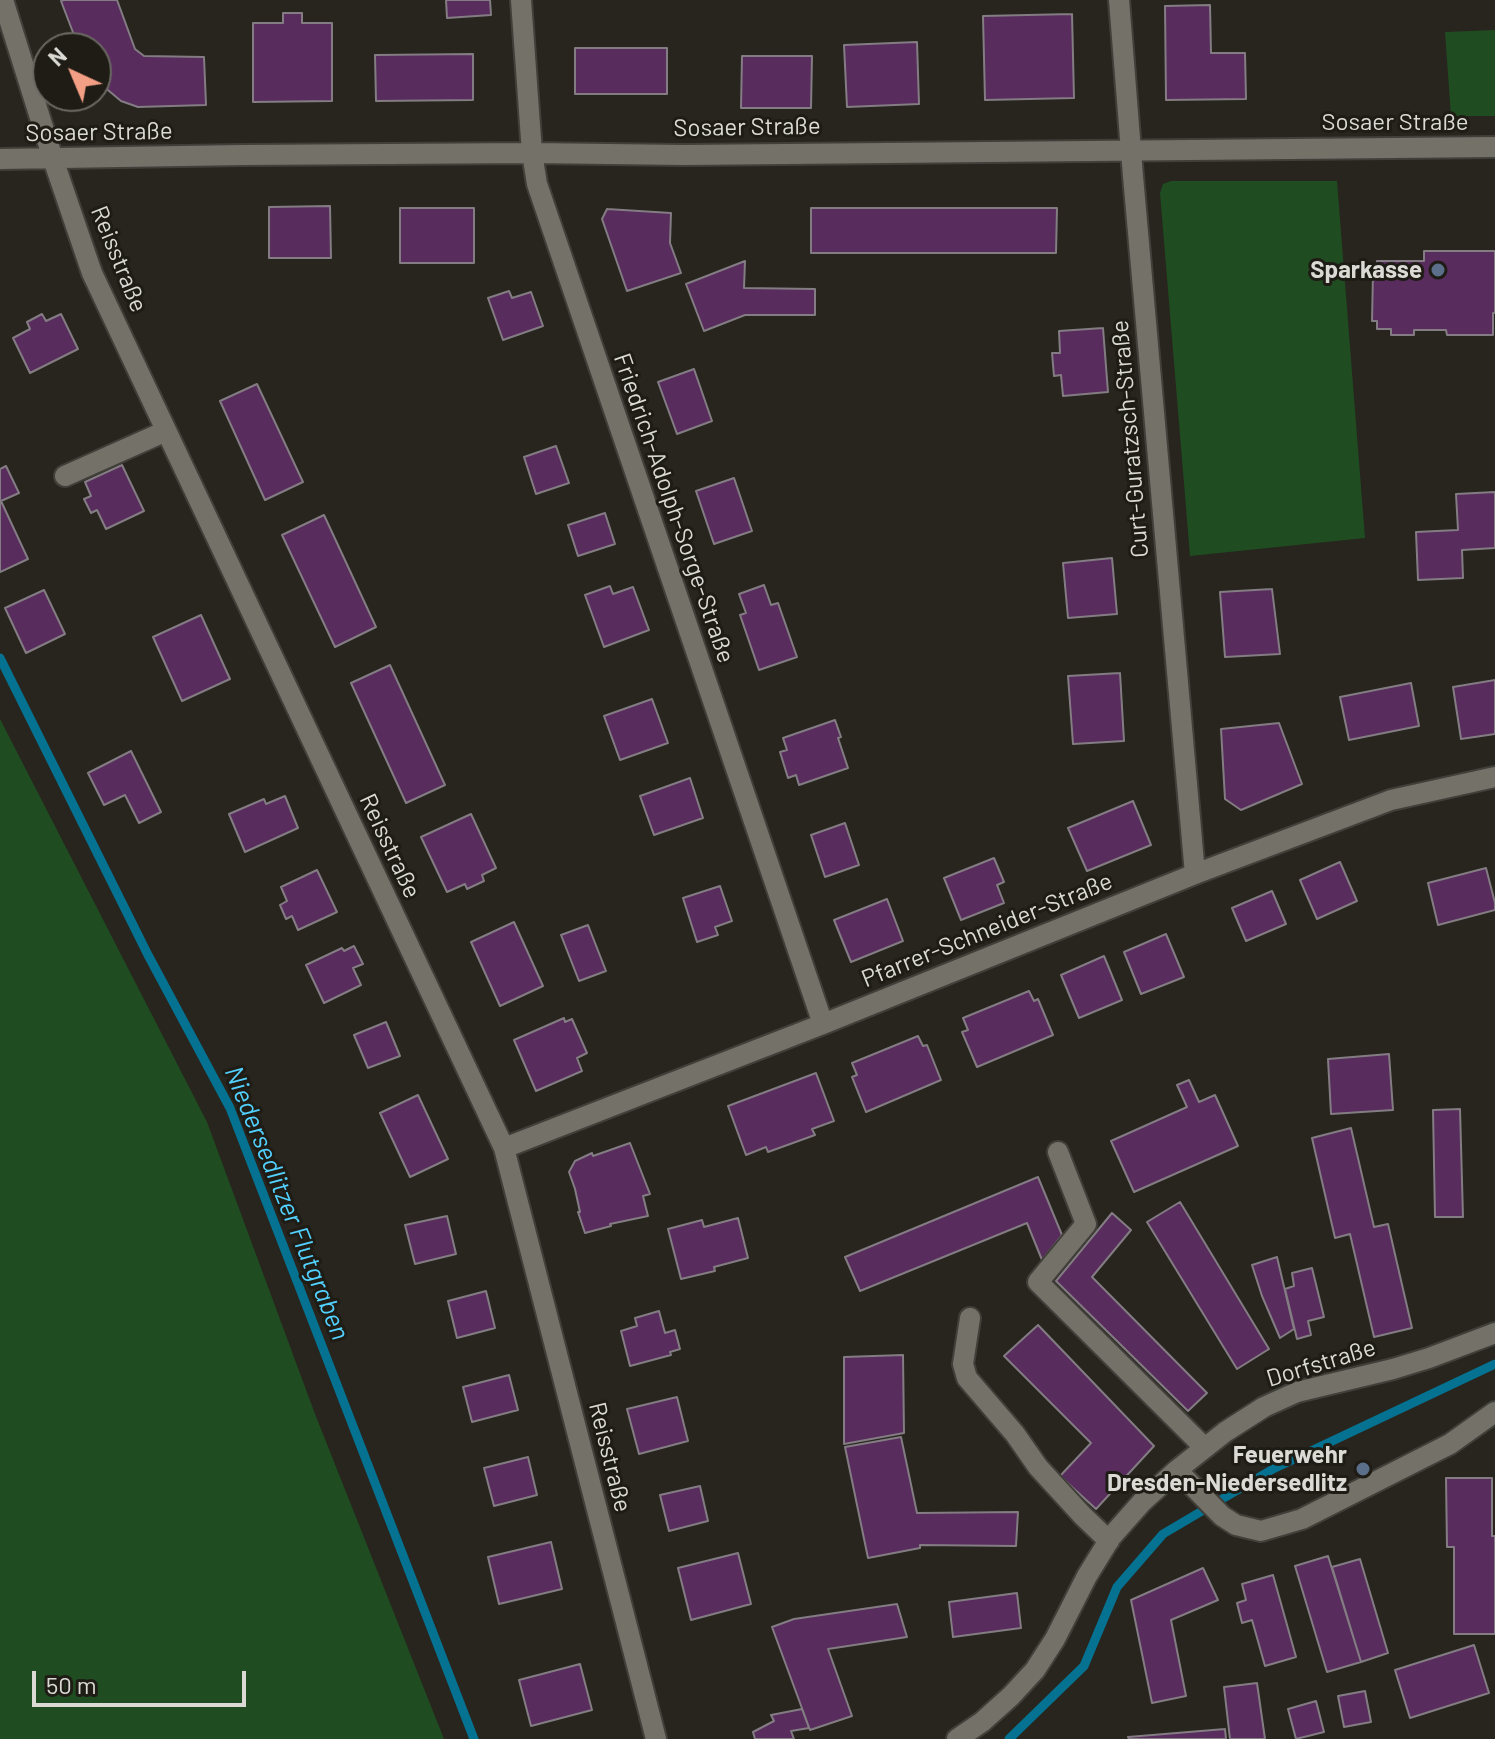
<!DOCTYPE html>
<html>
<head>
<meta charset="utf-8">
<style>
	body { margin:0 }
	#map { position:relative; width:1495px; height:1739px; overflow:hidden; background:#27251e; font-family:Barlow,sans-serif }
	canvas { display:block }
	.north { position:absolute; left:32px; top:32px; width:80px; height:80px; box-sizing:border-box; background:#1e1c15; border:2px solid #6a6862; border-radius:50%; rotate:316deg; font-size:22px; font-weight:700; line-height:32px; text-align:center; color:#dbdad5 }
	.north::after { content:''; display:block; margin:auto; width:28px; height:36px; background:#f39f85; clip-path:polygon(50% 0,100% 100%,50% 72%,0 100%) }
	.scale { position:absolute; left:32px; top:1671px; width:214px; height:36px; box-sizing:border-box; border:4px solid #dbdad5; border-top:0; padding-left:10px; font-size:24px; line-height:28px; white-space:nowrap; color:#dbdad5; -webkit-text-stroke:6px #1e1c15; paint-order:stroke }
</style>
</head>
<body>
<div id="map">
<canvas width="1495" height="1739"></canvas>
<div class="north">N</div>
<div class="scale">50 m</div>
</div>
<script>
const context = document.querySelector('canvas').getContext('2d');
context.lineJoin = 'round';
function paint(path, color) {
  context.fillStyle = color;
  context.fill(path, 'evenodd');
}
function toPath(rows) {
  const path = new Path2D();
  for (const r of rows) {
    path.moveTo(r[0], r[1]);
    for (let i = 2; i < r.length; i += 2) path.lineTo(r[i], r[i + 1]);
  }
  return path;
}
function strokePath(path, color, width, dash) {
  context.strokeStyle = color;
  context.lineWidth = width;
  context.lineCap = dash ? 'butt' : 'round';
  context.setLineDash(dash || []);
  context.stroke(path);
}
function label(font, color, halo, rows, align = 'center') {
  context.font = font + ' Barlow,sans-serif';
  context.lineWidth = 6;
  context.setLineDash([]);
  context.textBaseline = 'middle';
  context.strokeStyle = halo;
  context.fillStyle = color;
  for (const [text, x, y, turn = 0] of rows) {
    context.save();
    context.translate(x, y);
    context.rotate((+turn || 0) * Math.PI / 180);
    context.textAlign = isNaN(turn) ? turn : align;
    if (halo) context.strokeText(text, 0, 0);
    context.fillText(text, 0, 0);
    context.restore();
  }
}
paint(toPath([
	[1495,30,1495,116,1451,116,1445,32],
	[1171,181,1337,181,1365,538,1190,556,1160,193,1163,184],
	[0,719,207,1122,315,1414,444,1739,0,1739]
]), '#204c21');
strokePath(toPath([
	[0,658,148,955,230,1108,474,1739],
	[1009,1739,1084,1666,1117,1587,1163,1534,1273,1469,1495,1364]
]), '#057291', 9);
const building = toPath([
	[64,0,117,0,135,49,144,56,204,57,206,105,138,107,121,101,96,80,96,48,79,48,61,1,64,0],
	[446,0,490,0,491,15,447,18,446,0],
	[1210,5,1211,53,1245,53,1246,99,1166,100,1165,6,1210,5],
	[283,13,302,13,302,23,332,23,332,101,253,102,253,23,283,23,283,13],
	[1072,14,1074,98,985,100,983,16,1072,14],
	[917,42,919,104,847,107,844,45,917,42],
	[575,48,667,48,667,94,575,94,575,48],
	[473,54,473,100,376,101,375,55,473,54],
	[742,56,812,56,811,108,741,108,742,56],
	[330,206,331,258,269,258,269,207,330,206],
	[400,208,474,208,474,263,400,263,400,208],
	[811,208,1057,208,1056,253,811,253,811,208],
	[607,209,671,213,670,243,681,273,627,291,602,219,607,209],
	[1424,251,1495,251,1495,313,1493,313,1493,335,1447,335,1446,330,1414,330,1414,335,1391,335,1391,329,1377,329,1377,321,1372,321,1373,273,1377,273,1377,261,1424,261,1424,251],
	[745,261,744,288,815,289,815,315,745,315,704,331,686,284,745,261],
	[509,291,512,298,531,292,543,326,503,340,488,298,509,291],
	[42,314,46,321,61,314,78,349,30,373,13,338,30,329,27,322,42,314],
	[1103,328,1108,392,1063,396,1061,375,1054,376,1052,353,1060,353,1059,331,1103,328],
	[694,369,712,421,677,434,658,382,694,369],
	[257,384,303,482,265,500,220,401,257,384],
	[556,446,569,483,536,494,524,457,556,446],
	[122,465,144,511,106,529,97,510,91,513,84,499,91,496,85,482,122,465],
	[6,466,19,493,1,501,28,559,0,572,0,469,6,466],
	[734,478,752,531,714,544,696,491,734,478],
	[1495,492,1495,548,1462,550,1463,578,1418,580,1416,532,1458,530,1456,494,1495,492],
	[605,513,615,544,578,556,568,525,605,513],
	[324,515,376,627,335,647,282,535,324,515],
	[1112,558,1117,614,1068,618,1063,563,1112,558],
	[764,585,771,605,778,603,797,657,759,670,740,615,746,613,739,594,764,585],
	[610,586,613,594,633,587,649,630,604,647,585,595,610,586],
	[1272,589,1280,654,1225,657,1220,592,1272,589],
	[44,590,65,634,26,653,5,608,44,590],
	[201,615,230,679,182,701,153,637,201,615],
	[390,665,445,785,406,803,351,683,390,665],
	[1120,673,1124,741,1073,744,1068,676,1120,673],
	[1495,680,1495,734,1461,739,1453,687,1495,680],
	[1411,683,1419,726,1349,740,1340,697,1411,683],
	[652,699,668,743,620,760,604,716,652,699],
	[835,720,841,737,838,738,848,768,799,785,796,775,788,778,780,752,787,750,783,738,835,720],
	[1279,723,1302,784,1241,810,1225,799,1221,729,1279,723],
	[131,751,161,812,139,823,125,795,104,805,88,773,131,751],
	[690,778,703,818,654,835,640,796,690,778],
	[285,796,298,828,245,852,229,814,264,799,266,804,285,796],
	[1133,801,1151,845,1087,871,1068,828,1133,801],
	[471,814,496,868,482,875,484,881,467,889,465,884,447,892,421,837,471,814],
	[845,823,859,865,825,877,811,835,845,823],
	[994,858,1004,882,997,885,1004,903,961,920,944,878,994,858],
	[1340,862,1357,901,1317,919,1300,880,1340,862],
	[1486,868,1495,903,1495,910,1438,925,1428,883,1486,868],
	[317,870,337,912,298,930,292,916,286,919,280,905,287,901,281,887,317,870],
	[720,886,732,921,715,927,718,935,697,942,683,898,720,886],
	[1272,891,1286,924,1246,941,1232,908,1272,891],
	[887,899,903,941,851,962,834,920,887,899],
	[514,922,543,986,500,1006,471,942,514,922],
	[588,925,606,971,579,981,561,935,588,925],
	[1166,934,1184,977,1141,994,1124,952,1166,934],
	[354,946,363,964,353,968,361,985,324,1003,306,965,342,948,344,951,354,946],
	[1104,956,1122,1000,1079,1018,1061,975,1104,956],
	[1029,991,1034,1001,1038,999,1053,1035,977,1067,962,1032,968,1030,963,1018,1029,991],
	[564,1018,565,1022,572,1019,587,1053,577,1058,582,1071,536,1091,514,1040,564,1018],
	[386,1022,400,1056,368,1068,354,1035,386,1022],
	[918,1036,923,1046,927,1045,941,1080,866,1112,852,1077,857,1075,852,1063,918,1036],
	[1389,1054,1393,1110,1331,1114,1328,1059,1389,1054],
	[816,1073,834,1121,812,1129,815,1135,768,1152,766,1147,746,1155,728,1106,816,1073],
	[1189,1080,1199,1102,1215,1095,1238,1146,1134,1192,1111,1141,1187,1107,1177,1085,1189,1080],
	[418,1095,448,1159,410,1177,380,1113,418,1095],
	[1460,1109,1463,1217,1435,1217,1433,1110,1460,1109],
	[1351,1128,1374,1227,1388,1224,1412,1328,1374,1337,1350,1234,1335,1238,1312,1138,1351,1128],
	[630,1143,650,1194,643,1196,648,1216,610,1224,611,1226,585,1233,578,1212,580,1212,575,1189,569,1172,575,1161,592,1153,593,1156,630,1143],
	[1038,1177,1062,1235,1042,1260,1027,1223,860,1291,845,1257,1038,1177],
	[1180,1202,1269,1349,1237,1369,1147,1222,1180,1202],
	[1112,1213,1131,1230,1092,1277,1207,1393,1188,1411,1056,1281,1112,1213],
	[447,1216,456,1254,415,1264,405,1225,447,1216],
	[738,1218,748,1258,714,1267,715,1271,681,1279,668,1229,702,1220,704,1227,738,1218],
	[1277,1257,1294,1329,1280,1338,1262,1296,1252,1265,1277,1257],
	[1312,1268,1324,1317,1308,1321,1311,1335,1297,1339,1285,1289,1294,1286,1292,1273,1312,1268],
	[486,1291,495,1328,457,1338,448,1301,486,1291],
	[659,1311,665,1333,675,1330,680,1349,670,1352,671,1355,630,1366,621,1331,637,1326,635,1318,659,1311],
	[1038,1325,1154,1446,1096,1509,1060,1476,1091,1443,1004,1356,1038,1325],
	[903,1355,904,1433,844,1444,844,1357,903,1355],
	[509,1375,518,1410,472,1422,463,1387,509,1375],
	[677,1397,688,1441,639,1454,627,1409,677,1397],
	[901,1437,917,1513,1018,1512,1016,1546,920,1545,920,1548,868,1558,845,1447,901,1437],
	[528,1457,537,1495,494,1506,484,1468,528,1457],
	[1446,1478,1492,1478,1492,1536,1495,1536,1495,1634,1454,1634,1454,1547,1447,1547,1446,1478],
	[700,1486,708,1521,669,1531,660,1495,700,1486],
	[551,1542,562,1589,499,1604,488,1557,551,1542],
	[738,1553,751,1604,691,1620,678,1568,738,1553],
	[1328,1556,1361,1662,1327,1672,1295,1566,1328,1556],
	[1360,1559,1388,1653,1361,1662,1332,1567,1360,1559],
	[1203,1568,1218,1600,1171,1620,1186,1696,1152,1703,1131,1600,1203,1568],
	[1273,1575,1296,1657,1265,1666,1252,1620,1242,1623,1237,1603,1246,1600,1242,1584,1273,1575],
	[1017,1593,1021,1628,953,1637,949,1602,1017,1593],
	[897,1604,907,1637,828,1649,852,1716,810,1730,772,1627,794,1619,897,1604],
	[1474,1645,1489,1693,1410,1718,1395,1670,1474,1645],
	[580,1664,592,1710,531,1726,519,1680,580,1664],
	[1257,1683,1265,1739,1230,1739,1224,1687,1257,1683],
	[1365,1691,1371,1722,1344,1727,1338,1696,1365,1691],
	[1316,1701,1324,1732,1296,1739,1288,1709,1316,1701],
	[802,1709,809,1728,791,1731,794,1739,755,1739,753,1732,774,1721,771,1715,802,1709],
	[1225,1729,1226,1739,1129,1739,1128,1737,1225,1729]
]);
paint(building, '#582c5c');
strokePath(building, '#837c83', 2);
const minor = toPath([
	[3,0,53,159,92,273,504,1148,656,1739],
	[521,0,532,153,537,184,823,1024],
	[1119,0,1133,176,1195,874],
	[0,159,243,155,532,153,684,155,1495,147],
	[65,476,166,431],
	[504,1148,823,1024,1195,874,1391,800,1495,777],
	[1058,1152,1086,1224,1038,1282,1205,1448],
	[970,1318,963,1364,967,1378,1015,1434,1038,1467,1082,1515,1109,1541],
	[1177,1470,1222,1516,1236,1525,1261,1531,1302,1519,1450,1444,1495,1412],
	[957,1739,982,1722,1011,1696,1035,1670,1055,1639,1087,1576,1111,1537,1142,1502,1177,1470,1225,1432,1264,1407,1297,1392,1393,1369,1429,1358,1495,1333]
]);
strokePath(minor, '#413f39', 24);
strokePath(minor, '#737168', 20);
for (const [x, y, r, color] of [
	[1438,270,8,"#5c6f8a"],
	[1363,1469,8,"#5c6f8a"]
]) {
  const dot = new Path2D();
  dot.arc(x, y, r, 0, 2 * Math.PI);
  context.fillStyle = color;
  context.fill(dot);
  strokePath(dot, '#1e1c15', 3);
}
label('24px', '#dbdad5', '#1e1c15', [
	["Sosaer Straße",1395,122],
	["Sosaer Straße",747,127,-1],
	["Sosaer Straße",99,132,-1],
	["Reisstraße",119,259,68],
	["Curt-Guratzsch-Straße",1130,439,-95],
	["Friedrich-Adolph-Sorge-Straße",674,508,71],
	["Reisstraße",390,846,65],
	["Pfarrer-Schneider-Straße",987,930,-22],
	["Dorfstraße",1321,1363,-17],
	["Reisstraße",610,1457,76]
]);
label('bold 24px', '#dbdad5', '#1e1c15', [
	["Sparkasse",1422,270],
	["Feuerwehr",1347,1455],
	["Dresden-Niedersedlitz",1347,1483]
], 'right');
label('italic 26px', '#53d1fe', '#1e1c15', [
	["Niedersedlitzer Flutgraben",287,1203,68]
]);
</script>
</body>
</html>
